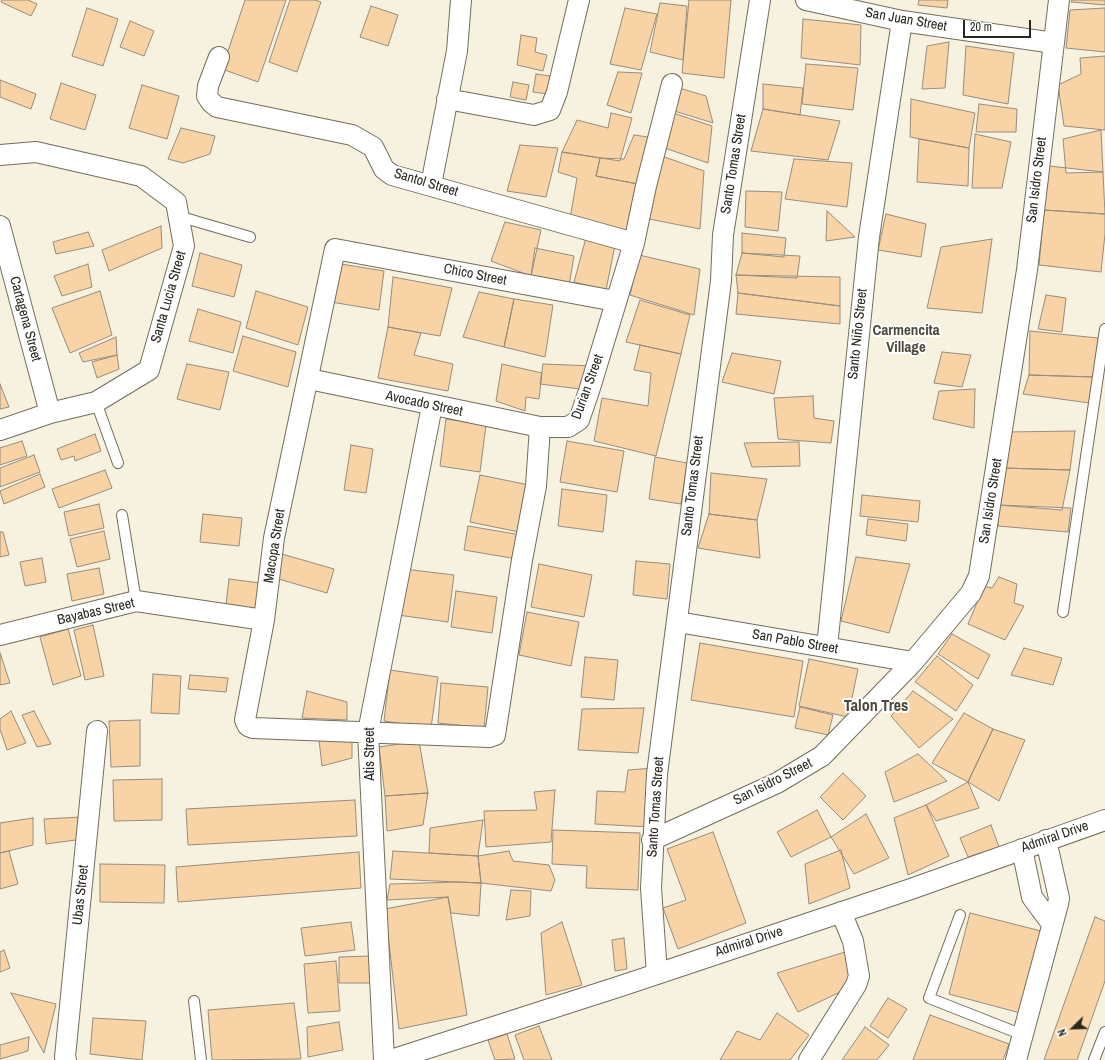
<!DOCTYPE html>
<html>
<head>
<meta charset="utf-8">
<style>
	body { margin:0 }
	#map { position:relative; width:1105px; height:1060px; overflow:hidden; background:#f6f2df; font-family:"Archivo Narrow",sans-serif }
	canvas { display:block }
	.north { position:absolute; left:1053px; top:1008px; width:40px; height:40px; -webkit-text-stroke:3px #fff; paint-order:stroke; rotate:247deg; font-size:11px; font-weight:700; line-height:16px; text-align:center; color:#292821 }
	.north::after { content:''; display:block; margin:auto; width:14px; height:18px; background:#292821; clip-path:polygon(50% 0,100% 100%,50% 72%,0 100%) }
	.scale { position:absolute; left:963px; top:20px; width:68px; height:18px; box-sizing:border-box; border:2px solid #292821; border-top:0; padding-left:5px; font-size:12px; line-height:14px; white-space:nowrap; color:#292821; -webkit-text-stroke:3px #fff; paint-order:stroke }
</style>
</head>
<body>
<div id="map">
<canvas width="1105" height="1060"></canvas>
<div class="north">N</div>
<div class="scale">20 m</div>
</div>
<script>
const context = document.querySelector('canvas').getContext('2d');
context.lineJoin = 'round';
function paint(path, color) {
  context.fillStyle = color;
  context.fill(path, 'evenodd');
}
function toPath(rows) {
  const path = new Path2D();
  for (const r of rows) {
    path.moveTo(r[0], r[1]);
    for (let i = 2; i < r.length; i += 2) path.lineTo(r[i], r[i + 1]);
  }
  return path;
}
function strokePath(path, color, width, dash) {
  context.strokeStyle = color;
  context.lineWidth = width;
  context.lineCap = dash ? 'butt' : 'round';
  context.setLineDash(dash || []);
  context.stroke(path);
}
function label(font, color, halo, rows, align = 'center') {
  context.font = font + ' "Archivo Narrow",sans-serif';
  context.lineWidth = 4;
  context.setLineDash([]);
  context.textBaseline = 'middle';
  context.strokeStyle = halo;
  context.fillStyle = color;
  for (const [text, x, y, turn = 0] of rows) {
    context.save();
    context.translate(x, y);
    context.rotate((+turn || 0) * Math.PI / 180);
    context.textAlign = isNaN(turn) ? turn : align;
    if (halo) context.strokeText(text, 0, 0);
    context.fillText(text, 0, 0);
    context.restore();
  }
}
const building = toPath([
	[2,0,28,0,37,4,31,16,1,2,2,0],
	[245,0,286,0,258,82,222,69,245,0],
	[290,0,315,0,321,2,297,72,269,62,290,0],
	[689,0,731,0,724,78,682,73,689,0],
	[919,0,948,0,947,8,918,5,919,0],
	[1072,0,1105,0,1105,5,1071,2,1072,0],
	[660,3,687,6,683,60,650,52,660,3],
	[371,6,398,15,388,46,360,37,371,6],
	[87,8,118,19,103,66,72,56,87,8],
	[625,8,657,14,641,70,610,64,625,8],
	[1105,8,1105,52,1066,48,1070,10,1105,8],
	[803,19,861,25,860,65,801,58,803,19],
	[130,21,154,31,144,56,120,47,130,21],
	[521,35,537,38,535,52,547,55,543,71,517,65,521,35],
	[949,42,945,88,922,89,927,46,949,42],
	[966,46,1014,53,1008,104,963,95,966,46],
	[1105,56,1105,130,1064,126,1058,85,1081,74,1080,58,1105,56],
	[806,64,858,68,853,110,802,104,806,64],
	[618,72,642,73,631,113,607,105,618,72],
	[536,74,550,76,548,94,533,92,536,74],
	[0,80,36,94,31,109,0,97,0,80],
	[513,82,529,85,526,100,510,97,513,82],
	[61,83,96,95,85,130,50,119,61,83],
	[763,84,803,88,800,115,763,109,763,84],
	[142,85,179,96,167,139,129,128,142,85],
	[676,87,706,96,713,123,668,109,676,87],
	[911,99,975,113,969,148,910,137,911,99],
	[979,104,1017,109,1016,132,976,132,979,104],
	[763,109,840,121,828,160,751,151,763,109],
	[667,111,712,126,708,163,662,147,667,111],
	[611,113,632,118,620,161,562,152,577,120,608,128,611,113],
	[181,128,215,136,210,154,183,163,168,159,181,128],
	[1101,130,1103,172,1066,173,1063,139,1101,130],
	[975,134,1011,142,1002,188,972,188,975,134],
	[634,135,655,138,643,185,596,176,600,158,624,159,634,135],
	[919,139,969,148,968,186,917,182,919,139],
	[520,145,558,148,546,197,507,191,520,145],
	[562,152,600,158,596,176,643,185,627,232,569,224,577,178,558,172,562,152],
	[659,155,704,171,700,229,649,219,659,155],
	[794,159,852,163,847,207,785,199,794,159],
	[1049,166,1103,172,1105,214,1044,210,1049,166],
	[746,191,782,192,778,231,745,227,746,191],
	[1044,210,1105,214,1105,234,1101,272,1039,265,1044,210],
	[827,211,855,237,826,241,827,211],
	[886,214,926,224,921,257,878,250,886,214],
	[505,222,541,230,531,276,491,261,505,222],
	[161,226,162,248,109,271,102,250,161,226],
	[88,232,94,246,56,254,53,242,88,232],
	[742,233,786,238,784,257,742,253,742,233],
	[587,234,615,245,606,290,574,282,587,234],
	[992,239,982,313,927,308,941,247,992,239],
	[535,248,574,256,569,286,531,276,535,248],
	[200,253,242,265,234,297,192,286,200,253],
	[742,253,800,256,797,278,736,275,742,253],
	[639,255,700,269,694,315,630,295,639,255],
	[88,264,92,287,62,296,54,276,88,264],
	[341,264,384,271,379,310,331,302,341,264],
	[736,275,840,277,840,306,738,293,736,275],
	[393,277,452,288,440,336,388,327,393,277],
	[100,291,112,335,70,353,52,308,100,291],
	[256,291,308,307,298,345,246,328,256,291],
	[479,292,514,299,504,347,463,337,479,292],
	[738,293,840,306,840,324,736,314,738,293],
	[1046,295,1066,298,1062,332,1038,329,1046,295],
	[514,299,553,305,545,357,504,347,514,299],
	[640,300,690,315,681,354,626,342,640,300],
	[198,309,241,322,233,353,189,341,198,309],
	[388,327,421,333,414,355,453,364,448,391,378,378,388,327],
	[1030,331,1098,338,1094,377,1029,375,1030,331],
	[243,336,296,352,288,387,233,371,243,336],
	[116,337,117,355,83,362,79,353,116,337],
	[640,345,681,354,656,456,594,441,602,398,648,406,651,373,634,370,640,345],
	[942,352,971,355,962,387,934,383,942,352],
	[732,353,781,361,774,394,722,382,732,353],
	[117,355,119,369,97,378,92,362,117,355],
	[187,364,229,372,220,410,177,399,187,364],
	[502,364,542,373,539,399,526,397,525,411,496,401,502,364],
	[543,364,595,366,588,390,540,384,543,364],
	[1029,375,1094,377,1090,403,1023,394,1029,375],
	[0,384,9,407,0,409,0,384],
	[975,389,974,428,933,419,939,391,975,389],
	[813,396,814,418,834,421,831,443,778,439,774,398,813,396],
	[446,419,486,425,480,472,440,466,446,419],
	[1075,431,1070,470,1003,468,1006,432,1075,431],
	[95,434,101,451,75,461,74,456,61,460,57,449,95,434],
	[22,441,27,456,0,465,0,448,22,441],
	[567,441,624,451,617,492,560,482,567,441],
	[799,442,800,466,752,467,744,443,799,442],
	[351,445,373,449,366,493,344,490,351,445],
	[34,455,40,472,0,487,0,468,34,455],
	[655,457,687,463,681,504,649,499,655,457],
	[1003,468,1070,470,1062,510,998,505,1003,468],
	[105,470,112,488,59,508,52,489,105,470],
	[711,473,767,479,757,520,709,514,711,473],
	[40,474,45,487,4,504,0,491,40,474],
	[480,475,529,485,519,532,470,522,480,475],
	[562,489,607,495,603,532,558,526,562,489],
	[862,495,920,501,918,522,860,516,862,495],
	[99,504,104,528,69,536,64,512,99,504],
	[998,505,1071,508,1068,532,998,526,998,505],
	[203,514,242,518,239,546,200,542,203,514],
	[709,514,757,520,760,558,698,548,709,514],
	[868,519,908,524,906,541,866,535,868,519],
	[468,526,521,535,517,559,464,550,468,526],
	[104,531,110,559,77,567,70,539,104,531],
	[0,532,3,532,9,555,0,557,0,532],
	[282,554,334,569,327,593,275,578,282,554],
	[856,557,910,564,889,633,841,621,856,557],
	[42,558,46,582,25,586,20,562,42,558],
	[636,561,670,564,667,599,633,595,636,561],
	[539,564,592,575,584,617,531,607,539,564],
	[99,568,104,594,72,601,67,574,99,568],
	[404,569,454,575,448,622,398,615,404,569],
	[999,577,1017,584,1014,603,1024,606,1005,640,968,624,984,586,992,588,999,577],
	[229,579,260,583,256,609,226,605,229,579],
	[456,591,497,597,492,633,451,627,456,591],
	[527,612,579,622,571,666,519,655,527,612],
	[93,625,104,676,85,680,74,630,93,625],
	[68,629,81,676,53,685,40,637,68,629],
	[952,634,990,655,978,679,938,654,952,634],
	[700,643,803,661,794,717,691,700,700,643],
	[1024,648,1062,658,1053,685,1011,675,1024,648],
	[0,653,10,683,0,685,0,653],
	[937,656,973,685,956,711,915,682,937,656],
	[585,657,618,660,614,700,581,697,585,657],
	[809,659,858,669,848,717,799,706,809,659],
	[390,670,438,677,431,728,384,721,390,670],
	[153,674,181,676,179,714,151,713,153,674],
	[190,675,228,678,226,692,188,689,190,675],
	[441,683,488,687,484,728,438,723,441,683],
	[307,691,347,702,347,720,302,718,307,691],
	[913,691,953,719,919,748,891,716,913,691],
	[800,707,833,715,828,735,795,728,800,707],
	[644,708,638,753,578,750,582,709,644,708],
	[11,711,26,743,7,750,0,729,0,719,11,711],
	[34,711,51,744,37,747,22,715,34,711],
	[964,713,993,729,968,782,932,763,964,713],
	[140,720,140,766,111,767,109,721,140,720],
	[993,729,1025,740,999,801,968,782,993,729],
	[319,740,352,741,352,758,322,766,319,740],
	[419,741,428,793,385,796,379,747,419,741],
	[918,754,947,781,894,802,885,772,918,754],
	[654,768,650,827,595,824,597,791,625,792,628,770,654,768],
	[843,773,866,796,843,820,820,797,843,773],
	[162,779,162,820,114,821,113,780,162,779],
	[968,782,979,808,936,821,926,805,968,782],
	[555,790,551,842,486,847,484,811,537,810,534,792,555,790],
	[428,793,423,825,387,831,385,796,428,793],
	[355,800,357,836,188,845,186,809,355,800],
	[926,805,949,856,908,875,894,818,926,805],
	[817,810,831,837,791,857,777,832,817,810],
	[866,814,889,858,854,874,831,837,866,814],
	[81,817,83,839,46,844,44,819,81,817],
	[33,818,33,845,0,853,0,823,33,818],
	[483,820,478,856,429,853,430,828,483,820],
	[991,825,999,847,968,857,960,838,991,825],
	[553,830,640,833,638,890,586,888,587,866,552,864,553,830],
	[713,832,746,923,678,949,663,908,686,900,667,849,713,832],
	[841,850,850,888,809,904,805,864,841,850],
	[9,851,18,884,0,889,0,853,9,851],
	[393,851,478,856,481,883,390,879,393,851],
	[509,851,513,861,549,865,555,880,551,891,481,883,478,856,509,851],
	[359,852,361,888,178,902,176,867,359,852],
	[100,864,165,865,164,903,100,902,100,864],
	[458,882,481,883,479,916,451,913,448,897,387,900,390,884,458,882],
	[511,890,531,891,530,916,506,920,511,890],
	[448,897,467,1015,399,1029,385,909,448,897],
	[970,913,1045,932,1024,1014,949,994,970,913],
	[1095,917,1105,921,1105,981,1077,1060,1044,1060,1095,917],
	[351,922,355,950,305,956,301,928,351,922],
	[562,922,582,985,546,995,541,933,562,922],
	[624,938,627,969,615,971,612,940,624,938],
	[4,950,10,968,0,972,0,952,4,950],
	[845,952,855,985,798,1012,777,973,845,952],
	[370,956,371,983,339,983,339,957,370,956],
	[336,961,340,1011,308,1013,304,964,336,961],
	[11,993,56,1004,44,1053,11,993],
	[888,998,907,1009,888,1038,870,1026,888,998],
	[294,1003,301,1059,212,1060,208,1010,294,1003],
	[777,1013,809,1035,790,1060,720,1060,737,1031,760,1040,777,1013],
	[930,1015,1009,1044,1003,1060,913,1060,930,1015],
	[93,1018,146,1021,142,1060,90,1054,93,1018],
	[339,1022,343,1050,308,1057,307,1027,339,1022],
	[539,1026,552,1060,524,1060,515,1035,539,1026],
	[865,1027,889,1045,877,1060,842,1060,865,1027],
	[507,1034,515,1059,495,1060,488,1040,507,1034],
	[29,1037,28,1051,0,1059,0,1045,29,1037]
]);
paint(building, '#f7d3a5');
strokePath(building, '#988c7d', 1);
const service = toPath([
	[178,216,250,237],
	[96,402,118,463],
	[122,515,136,601],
	[1063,612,1105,329],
	[960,915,929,998,1023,1035],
	[194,1001,201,1060],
	[1094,1060,1105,1032]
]);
const minor = toPath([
	[806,0,902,21,1054,43],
	[219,57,208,86,207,96,211,102,217,107,352,135,373,147,384,169,392,175,634,243],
	[447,99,534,115,550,110,557,92,579,0],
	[0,155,36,152,141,176,176,202,184,246,149,370,96,402,50,413,0,430],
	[431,185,457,51,461,0],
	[0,226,50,413],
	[615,301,335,249,274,538,264,620,245,720,248,726,253,728,489,737,495,735,522,560,536,486,540,427,568,427,579,420,589,391,634,243,646,186,672,84],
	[309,379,540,427],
	[678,622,913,662],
	[0,635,136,601,264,620],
	[827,647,869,237,902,21],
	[652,840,777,783,822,756,913,662,971,593,979,576,1027,270,1059,0],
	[1022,849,1032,897,1052,924],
	[657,974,651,888,657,774,721,281,723,235,760,0],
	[66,1060,65,1057,97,731],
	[384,1060,368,732,432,406],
	[391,1060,624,985,911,889,1105,820],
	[809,1060,856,985,859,976,853,941,841,912],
	[1016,1060,1058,904,1059,898,1046,840]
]);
strokePath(service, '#726e5d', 12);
strokePath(minor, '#726e5d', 22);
strokePath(service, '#fff', 10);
strokePath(minor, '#fff', 20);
label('14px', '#292821', '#fff', [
	["San Juan Street",906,20,10],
	["Santo Tomas Street",734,164,-81],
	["San Isidro Street",1037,180,-83],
	["Santol Street",426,183,17],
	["Chico Street",475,275,11],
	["Santa Lucia Street",169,297,-74],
	["Cartagena Street",25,319,75],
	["Santo Niño Street",858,334,-84],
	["Durian Street",588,387,-70],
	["Avocado Street",424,404,12],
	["Santo Tomas Street",693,486,-83],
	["San Isidro Street",991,501,-81],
	["Macopa Street",275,546,-81],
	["Bayabas Street",96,612,-13],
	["San Pablo Street",795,642,10],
	["Atis Street",370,754,-90],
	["San Isidro Street",773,782,-27],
	["Santo Tomas Street",656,807,-86],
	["Admiral Drive",1055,837,-19],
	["Ubas Street",81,895,-84],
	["Admiral Drive",749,942,-18]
]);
label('bold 15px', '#4b4839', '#fff', [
	["Carmencita",906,331],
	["Village",906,348]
]);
label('bold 16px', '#4b4839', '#fff', [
	["Talon Tres",876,707]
]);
</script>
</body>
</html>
